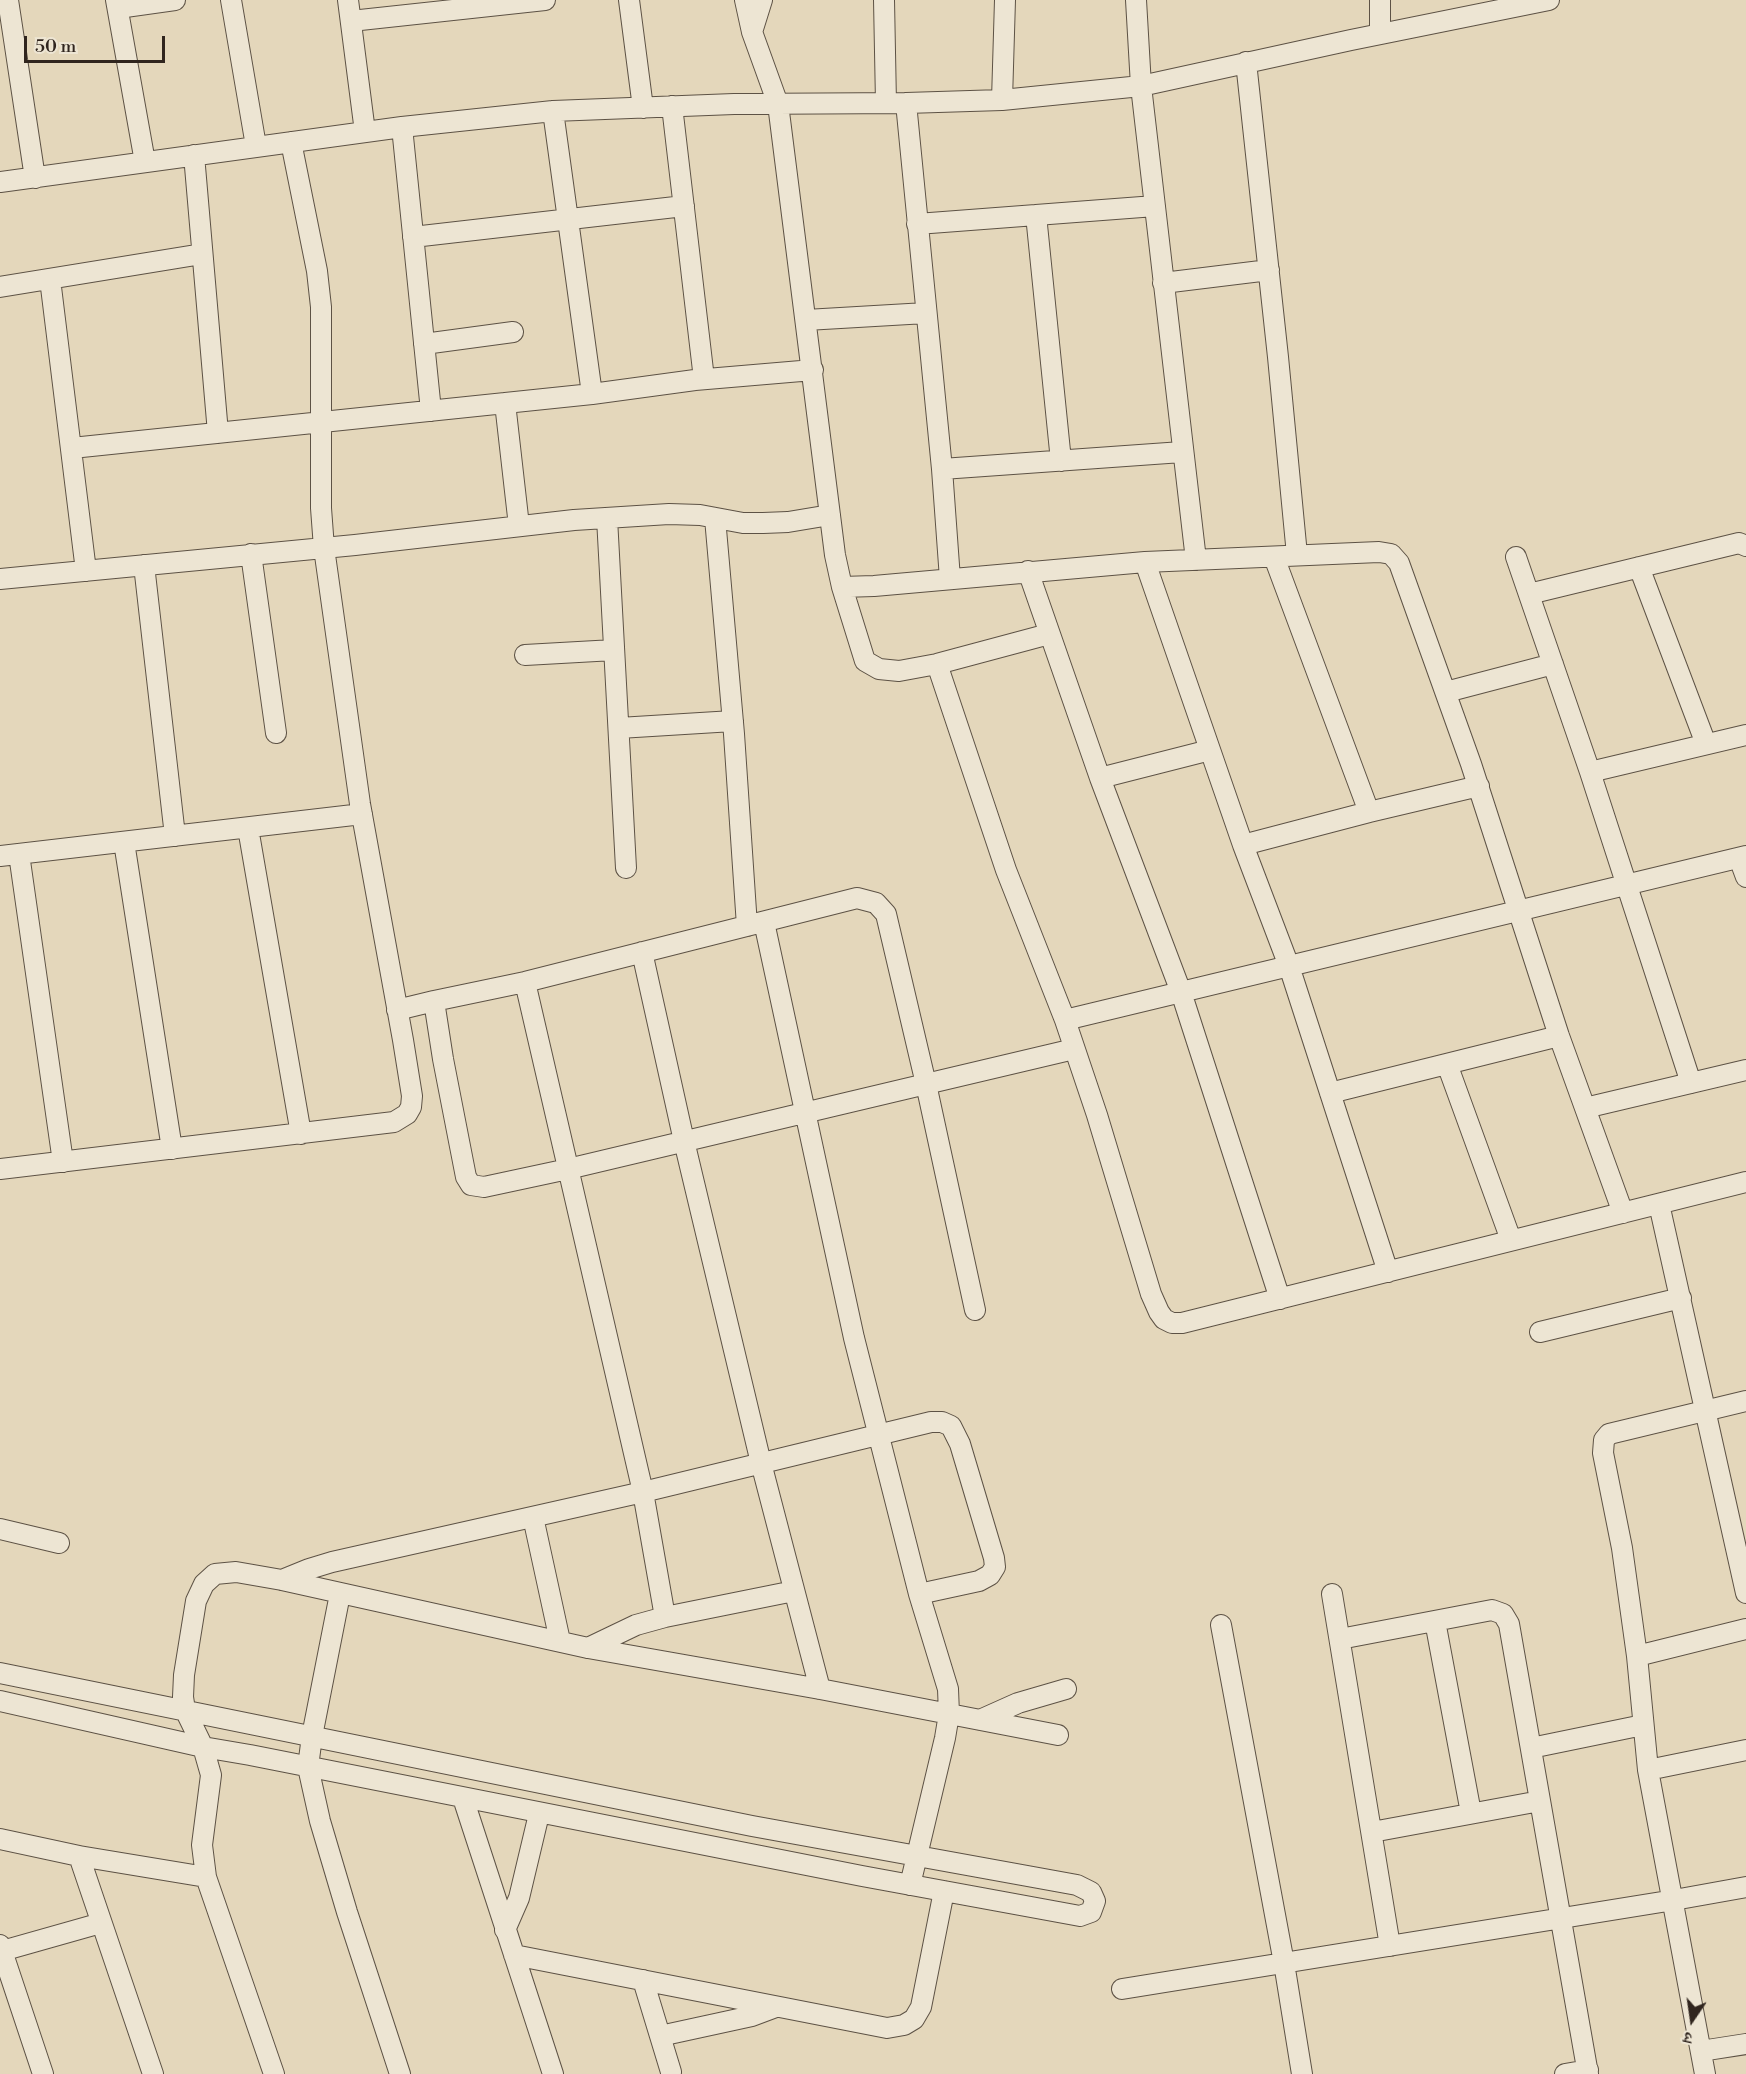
<!DOCTYPE html>
<html>
<head>
<meta charset="utf-8">
<style>
	body { margin:0 }
	#map { position:relative; width:1746px; height:2074px; overflow:hidden; background:#e4d7bb; font-family:"Libre Bodoni","Noto Serif Devanagari",serif }
	canvas { display:block }
	.north { position:absolute; left:1662px; top:1990px; width:60px; height:60px; -webkit-text-stroke:4px #ede5d3; paint-order:stroke; rotate:193deg; font-size:16px; font-weight:700; line-height:24px; text-align:center; color:#30251e }
	.north::after { content:''; display:block; margin:auto; width:21px; height:27px; background:#30251e; clip-path:polygon(50% 0,100% 100%,50% 72%,0 100%) }
	.scale { position:absolute; left:24px; top:36px; width:141px; height:27px; box-sizing:border-box; border:3px solid #30251e; border-top:0; padding-left:8px; font-size:18px; line-height:21px; white-space:nowrap; color:#30251e; -webkit-text-stroke:4px #ede5d3; paint-order:stroke }
</style>
</head>
<body>
<div id="map">
<canvas width="1746" height="2074"></canvas>
<div class="north">उ</div>
<div class="scale">50 m</div>
</div>
<script>
const context = document.querySelector('canvas').getContext('2d');
context.lineJoin = 'round';
function toPath(rows) {
  const path = new Path2D();
  for (const r of rows) {
    path.moveTo(r[0], r[1]);
    for (let i = 2; i < r.length; i += 2) path.lineTo(r[i], r[i + 1]);
  }
  return path;
}
function strokePath(path, color, width, dash) {
  context.strokeStyle = color;
  context.lineWidth = width;
  context.lineCap = dash ? 'butt' : 'round';
  context.setLineDash(dash || []);
  context.stroke(path);
}
const minor = toPath([
	[8,0,35,178],
	[116,0,145,162],
	[231,0,256,146],
	[348,0,365,132],
	[629,0,643,108],
	[745,0,752,32,778,104,835,555,842,587,874,586,1145,562,1379,552,1391,554,1399,563,1471,764,1559,1036,1623,1213],
	[884,0,886,103],
	[1136,0,1141,86,1196,560],
	[1380,0,1380,34],
	[118,8,175,0],
	[351,21,545,0],
	[752,32,762,0],
	[1246,62,1278,357,1297,555],
	[1002,100,1005,0],
	[906,103,942,469,950,579],
	[672,106,704,379],
	[553,111,592,394],
	[402,127,431,411],
	[194,155,218,433],
	[0,182,402,127,553,111,734,104,906,103,1002,100,1141,86,1351,40,1549,0],
	[1036,215,1061,461],
	[917,224,1155,206],
	[413,237,684,206],
	[50,279,86,571],
	[1163,283,1269,270],
	[0,287,202,254],
	[806,320,926,313],
	[424,344,513,332],
	[505,403,519,526],
	[72,448,592,394,695,380,813,370],
	[942,469,1182,452],
	[607,518,626,868],
	[715,518,734,734,747,926],
	[251,554,276,733],
	[1274,557,1369,812],
	[1516,557,1590,772,1691,1083],
	[1145,562,1243,845,1289,966,1388,1272],
	[144,565,175,836],
	[1639,567,1706,744],
	[1028,571,1100,778,1181,992,1280,1299],
	[0,579,355,545,574,520,669,514,700,515,743,523,763,523,788,522,830,515],
	[842,587,865,661,879,669,899,671,937,664,1049,634],
	[1529,594,1739,543,1746,546],
	[525,655,614,650],
	[937,664,1006,870,1065,1020,1097,1115,1151,1294,1159,1312,1164,1319,1172,1323,1182,1323,1746,1182],
	[1446,692,1553,664],
	[619,728,733,721],
	[1590,772,1746,735],
	[1100,778,1210,750],
	[248,828,301,1134],
	[124,842,172,1149],
	[1243,845,1369,812,1479,786],
	[19,854,63,1162],
	[0,856,362,814],
	[1739,858,1746,877],
	[764,922,854,1338,919,1594,948,1689,949,1714,945,1738,910,1885],
	[642,952,684,1141,761,1463,820,1689],
	[525,982,643,1492,665,1617],
	[397,1010,434,1001],
	[1065,1020,1746,856],
	[1447,1064,1511,1240],
	[1330,1093,1559,1036],
	[1585,1108,1746,1070],
	[0,1169,394,1122,407,1114,411,1107,412,1096,403,1040,360,804,324,548,321,508,321,307,317,271,291,142],
	[1659,1204,1746,1593],
	[975,1310,926,1084,886,914,876,903,857,898,525,982,434,1001,443,1059,466,1177,471,1185,484,1187,568,1169,926,1084,1074,1049],
	[1540,1332,1681,1298],
	[533,1517,560,1641],
	[0,1529,59,1543],
	[282,1580,309,1569,332,1562,643,1492,931,1422,942,1422,951,1426,960,1444,994,1558,995,1567,990,1575,979,1581,919,1594],
	[340,1594,312,1736,308,1767,320,1821,347,1912,400,2074],
	[1332,1594,1390,1946],
	[1435,1621,1471,1813],
	[1221,1625,1284,1963,1302,2074],
	[1340,1639,1492,1610,1503,1614,1509,1624,1588,2074],
	[588,1648,636,1625,665,1617,794,1591],
	[1637,1656,1746,1629],
	[0,1673,752,1826,1077,1885,1091,1892,1095,1901,1091,1912,1080,1916,862,1876,250,1755,203,1747,0,1701],
	[980,1720,1018,1703,1066,1689],
	[1531,1748,1643,1725],
	[1648,1770,1746,1750],
	[463,1798,553,2074],
	[1372,1832,1540,1801],
	[0,1839,79,1856,206,1877],
	[79,1856,153,2074],
	[505,1930,519,1898,539,1814],
	[0,1945,43,2074],
	[2,1951,101,1923],
	[514,1955,887,2028,904,2025,914,2019,921,2007,944,1891],
	[643,1980,671,2072],
	[1122,1989,1674,1900,1746,1887],
	[660,2036,752,2016,776,2007],
	[1701,2051,1746,2044],
	[274,2074,206,1877,202,1845,211,1775,203,1747,185,1710,183,1697,184,1675,196,1601,204,1584,215,1574,236,1572,282,1580,588,1648,820,1689,1058,1735],
	[1565,2074,1588,2070],
	[1705,2074,1648,1770,1637,1656,1622,1548,1603,1453,1604,1440,1609,1434,1746,1401]
]);
strokePath(minor, '#5d5245', 22);
strokePath(minor, '#ede5d3', 20);
</script>
</body>
</html>
